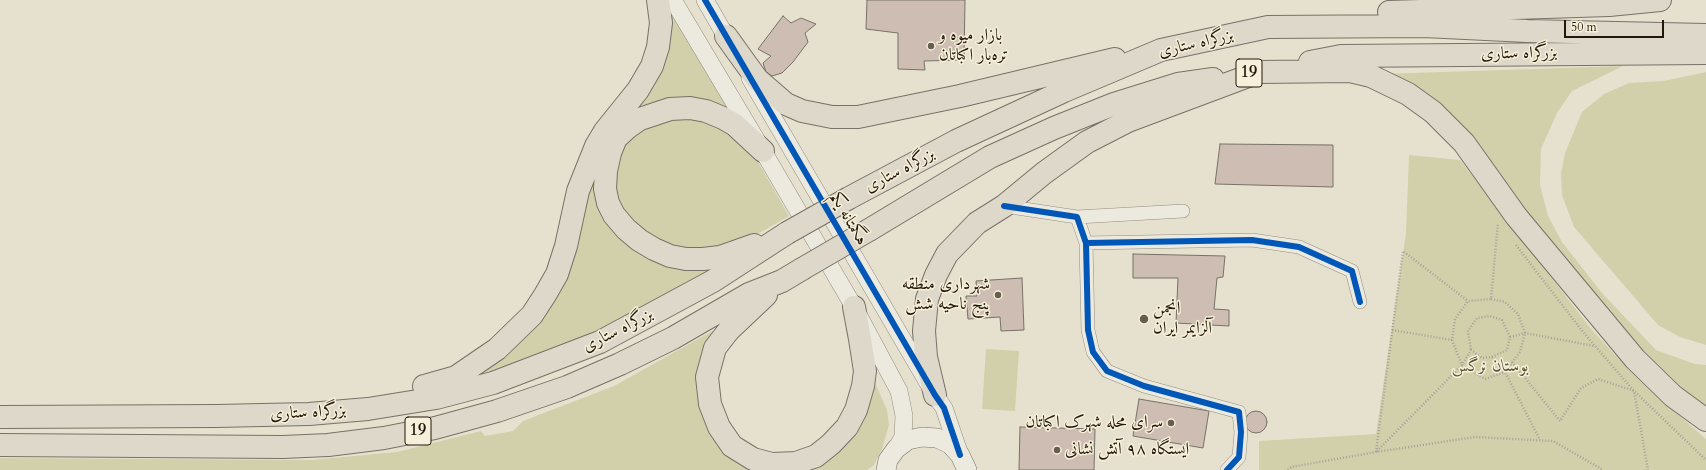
<!DOCTYPE html>
<html>
<head>
<meta charset="utf-8">
<style>
	body { margin:0 }
	#map { position:relative; width:1706px; height:470px; overflow:hidden; background:#e6e1ce; font-family:Cardo,serif }
	canvas { display:block }
	.scale { position:absolute; left:1564px; top:20px; width:100px; height:18px; box-sizing:border-box; border:2px solid #23170b; border-top:0; padding-left:5px; font-size:12px; line-height:14px; white-space:nowrap; color:#23170b; -webkit-text-stroke:3px #f6efd9; paint-order:stroke }
</style>
</head>
<body>
<div id="map">
<canvas width="1706" height="470"></canvas>
<div class="scale">50 m</div>
</div>
<script>
const context = document.querySelector('canvas').getContext('2d');
context.lineJoin = 'round';
function paint(path, color) {
  context.fillStyle = color;
  context.fill(path, 'evenodd');
}
function toPath(rows) {
  const path = new Path2D();
  for (const r of rows) {
    if (r.length === 3) {
      path.moveTo(r[0] + r[2], r[1]);
      path.arc(r[0], r[1], r[2], 0, 2 * Math.PI);
      continue;
    }
    path.moveTo(r[0], r[1]);
    for (let i = 2; i < r.length; i += 2) path.lineTo(r[i], r[i + 1]);
  }
  return path;
}
function strokePath(path, color, width, dash) {
  context.strokeStyle = color;
  context.lineWidth = width;
  context.lineCap = dash ? 'butt' : 'round';
  context.setLineDash(dash || []);
  context.stroke(path);
}
function label(font, color, halo, rows, align = 'center') {
  context.font = font + ' Cardo,Amiri,serif';
  context.lineWidth = 3;
  context.setLineDash([]);
  context.textBaseline = 'middle';
  context.strokeStyle = halo;
  context.fillStyle = color;
  for (const [text, x, y, turn = 0] of rows) {
    context.save();
    context.translate(x, y);
    context.rotate((+turn || 0) * Math.PI / 180);
    context.textAlign = isNaN(turn) ? turn : align;
    if (halo) context.strokeText(text, 0, 0);
    context.fillText(text, 0, 0);
    context.restore();
  }
}
paint(toPath([
	[663,0,711,78,734,119,628,108],
	[1623,66,1572,91,1557,113,1541,149,1540,185,1548,216,1562,242,1602,293,1656,350,1695,364,1706,365,1706,412,1651,366,1520,207,1381,74],
	[1706,72,1706,345,1680,337,1658,325,1574,227,1562,195,1561,173,1565,153,1582,112,1604,94,1629,83,1664,81],
	[706,117,749,146,789,216,737,246,716,252,662,246,623,216,611,180,618,150,650,121],
	[1409,155,1460,160,1592,330,1639,380,1706,439,1706,470,1259,470,1259,441,1376,434,1406,233],
	[590,168,622,233,728,260,607,333,488,377,415,393,527,326],
	[716,329,704,412,775,468,861,421,869,407,873,378,887,410,889,425,882,449,874,465,867,470,0,470,0,458,312,460,397,452,481,431,485,436,513,431,523,421,614,386],
	[986,349,1019,351,1015,411,982,409]
]), '#d2d0ab');
const building = toPath([
	[867,0,965,0,964,60,924,61,925,70,898,69,898,33,866,29,867,0],
	[783,16,791,23,801,18,816,24,805,33,808,42,793,62,782,73,772,76,766,72,763,63,771,56,758,49,783,16],
	[1220,144,1333,145,1333,187,1215,184,1220,144],
	[1133,254,1225,256,1223,277,1217,278,1214,309,1229,310,1229,326,1176,323,1178,278,1133,278,1133,254],
	[1022,278,1024,330,1001,331,1000,317,968,319,966,296,977,296,976,281,1022,278],
	[1139,399,1209,411,1203,448,1133,436,1139,399],
	[1256,422,11],
	[1020,427,1095,429,1094,470,1019,470,1020,427]
]);
paint(building, '#cebdb2');
strokePath(building, '#767267', 1);
const minor = toPath([
	[1004,206,1077,217,1086,243,1088,330,1093,352,1107,371,1144,386,1239,412,1241,432,1239,457,1227,470],
	[1077,217,1183,211],
	[1086,243,1252,240,1299,247,1352,271,1360,302]
]);
const tertiary = toPath([
	[673,0,763,151,854,307,899,391,904,416,903,437,896,449],
	[705,0,732,47],
	[750,78,935,395,944,408,960,455]
]);
const secondary = toPath([
	[886,470,888,460,896,449,908,440,922,437,937,438,950,444,960,455,967,470]
]);
const trunk = toPath([
	[1389,12,1609,5,1660,0],
	[726,36,757,79,786,104,802,111,832,117,858,117,960,96,1115,59],
	[1310,62,1341,56,1706,53],
	[849,198,956,141,1064,91,1161,50,1268,27,1424,26,1527,31,1706,35],
	[869,230,990,157,1054,128,1114,104,1178,84,1213,79],
	[754,245,720,257,703,259,686,259,670,256,654,249,639,240,626,229,614,215,608,203,605,189,606,171,610,153,616,138,627,128,640,119,670,109,690,108,706,111,723,118,735,125,763,151],
	[766,295,729,330,715,348,707,377,710,404,719,427,732,446,753,459,772,464,796,463,816,456,831,444,847,427,856,410,863,386,865,371,860,339,854,307],
	[424,386,456,377,497,349,532,315,545,295,557,274,566,246,578,191,596,146,605,131,638,90,652,66,658,47,661,23,658,0],
	[935,395,926,357,924,331,927,299,936,275,947,254,977,223,1004,206,1044,173,1087,142,1128,121,1259,72,1350,71,1371,76,1408,94,1433,112,1464,143,1516,216,1635,359,1673,396,1706,420],
	[0,417,216,416,309,414,368,409,436,398,493,383,600,342,713,281,787,233],
	[0,445,283,447,328,445,384,438,435,428,497,411,567,387,620,364,673,338,749,294,782,281,802,269]
]);
strokePath(minor, '#928d81', 14);
strokePath(tertiary, '#928d81', 18);
strokePath(secondary, '#767267', 20);
strokePath(trunk, '#767267', 24);
strokePath(toPath([
	[1516,245,1583,332,1634,391,1706,460],
	[1491,299,1505,302,1518,314,1525,333,1520,352,1505,372,1485,379,1462,365,1452,340,1455,319,1468,301,1491,299,1498,223],
	[1392,330,1452,340],
	[1510,337,1525,333,1594,346],
	[1492,357,1505,372,1540,440],
	[1512,362,1560,421,1581,388,1598,379,1634,391,1648,470],
	[1377,451,1462,365,1471,350,1482,358,1492,357,1507,350,1510,337,1502,320,1490,316,1477,318,1468,331,1471,350],
	[1376,452,1403,251,1468,301],
	[1288,470,1291,467,1376,452,1475,437,1553,441,1603,470]
]), '#a5a199', 2.5, [1, 2]);
strokePath(minor, '#ece9df', 13);
strokePath(tertiary, '#ece9df', 17);
strokePath(secondary, '#ece9df', 19);
strokePath(trunk, '#ded8ca', 22);
const trunkBridge = toPath([
	[787,233,849,198],
	[802,269,869,230]
]);
strokePath(trunkBridge, '#767267', 24, []);
strokePath(trunkBridge, '#ded8ca', 22);
strokePath(toPath([
	[705,0,935,395,944,408,960,455],
	[1004,206,1077,217,1086,243,1088,330,1093,352,1107,371,1144,386,1239,412,1241,432,1239,457,1227,470],
	[1086,243,1252,240,1299,247,1352,271,1360,302]
]), '#0057b8', 6);
for (const [x, y, r, color] of [
	[931,46,4,"#675e4f"],
	[998,295,4,"#675e4f"],
	[1144,319,5,"#675e4f"],
	[1171,423,4,"#675e4f"],
	[1057,450,4,"#675e4f"]
]) {
  const dot = new Path2D();
  dot.arc(x, y, r, 0, 2 * Math.PI);
  context.fillStyle = color;
  context.fill(dot);
  strokePath(dot, '#f6efd9', 1.5);
}
for (const [x, y, w] of [
	[1249,73,26],
	[418,431,26]
]) {
  const box = new Path2D();
  box.roundRect(x - w / 2, y - 14, w, 28, 3);
  context.fillStyle = '#f6efd9';
  context.fill(box);
  strokePath(box, '#23170b', 1);
}
label('bold 16px', '#23170b', null, [
	["19",1249,73],
	["19",418,431]
]);
label('17px', '#23170b', '#f6efd9', [
	["بازار میوه و",939,36],
	["تره‌بار اکباتان",939,56],
	["شهرداری منطقه",990,285,"right"],
	["پنج ناحیه شش",990,305,"right"],
	["انجمن",1153,309],
	["آلزایمر ایران",1153,329],
	["سرای محله شهرک اکباتان",1163,423,"right"],
	["ایستگاه ۹۸ آتش نشانی",1065,450]
], 'left');
label('17px', '#23170b', '#f6efd9', [
	["بزرگراه ستاری",1196,44,-13],
	["بزرگراه ستاری",1519,54,-1],
	["بزرگراه ستاری",900,171,-28],
	["هگمتانه یکم",848,219,60],
	["بزرگراه ستاری",618,331,-27],
	["بزرگراه ستاری",308,413,-3]
]);
label('italic 17px', '#5a5339', '#f6efd9', [
	["بوستان نرگس",1490,367]
]);
</script>
</body>
</html>
